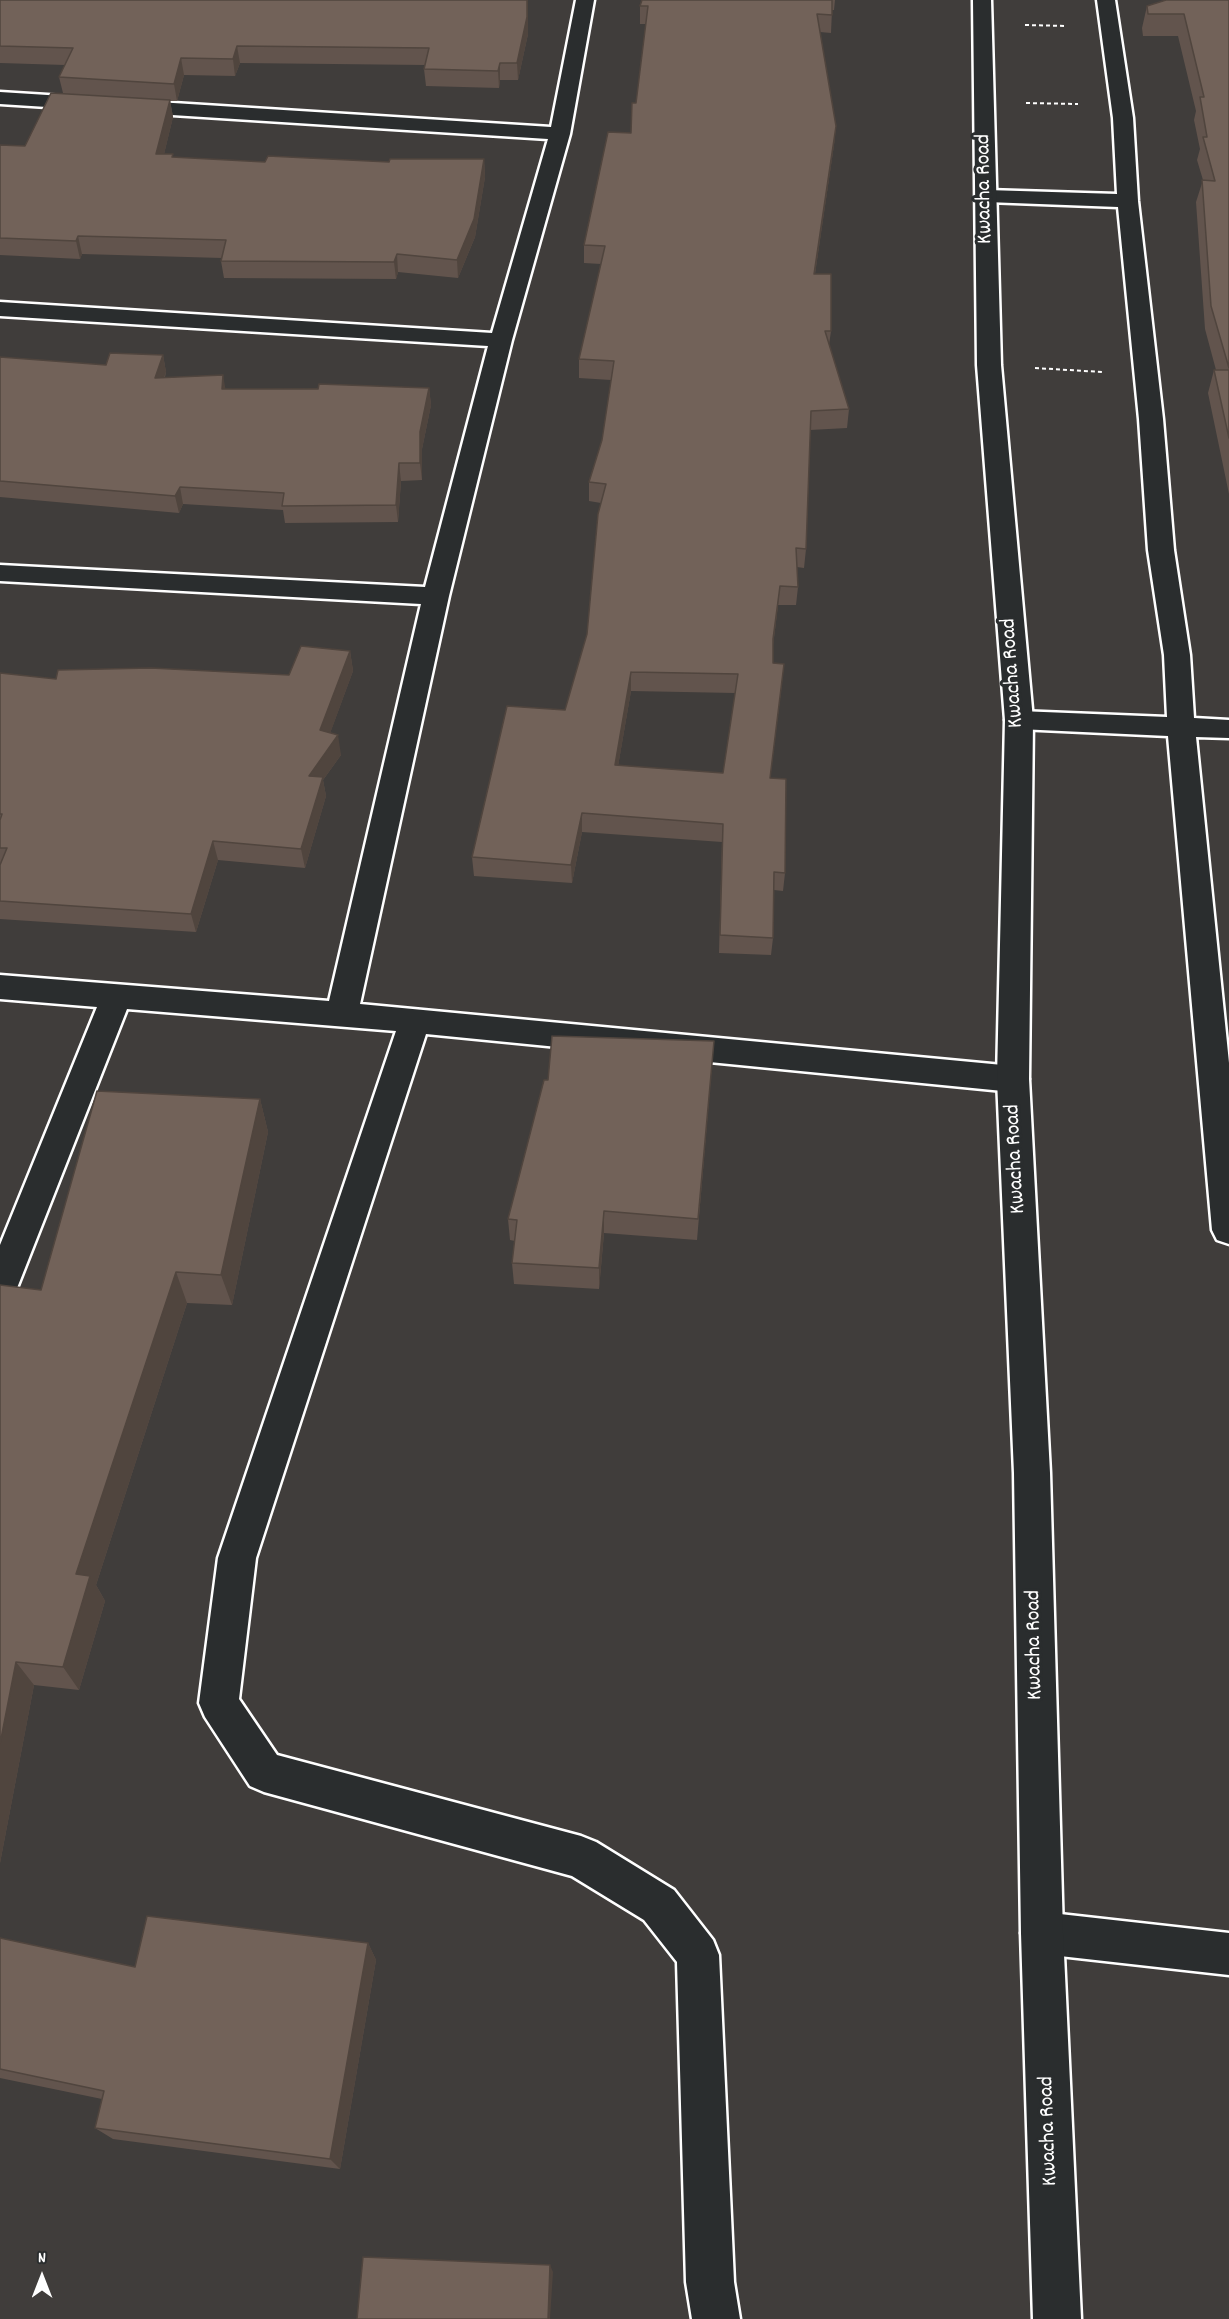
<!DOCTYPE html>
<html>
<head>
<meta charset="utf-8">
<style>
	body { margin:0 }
	#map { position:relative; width:1229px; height:2319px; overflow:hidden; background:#403d3b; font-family:Dekko,sans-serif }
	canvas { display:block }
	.north { position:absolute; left:12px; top:2247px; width:60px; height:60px; -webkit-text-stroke:4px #2a2d2e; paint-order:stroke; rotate:0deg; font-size:16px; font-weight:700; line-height:24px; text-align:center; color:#fff }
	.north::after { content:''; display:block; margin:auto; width:21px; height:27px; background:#fff; clip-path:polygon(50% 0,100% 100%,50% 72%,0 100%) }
</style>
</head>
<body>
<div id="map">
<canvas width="1229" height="2319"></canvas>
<div class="north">N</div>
</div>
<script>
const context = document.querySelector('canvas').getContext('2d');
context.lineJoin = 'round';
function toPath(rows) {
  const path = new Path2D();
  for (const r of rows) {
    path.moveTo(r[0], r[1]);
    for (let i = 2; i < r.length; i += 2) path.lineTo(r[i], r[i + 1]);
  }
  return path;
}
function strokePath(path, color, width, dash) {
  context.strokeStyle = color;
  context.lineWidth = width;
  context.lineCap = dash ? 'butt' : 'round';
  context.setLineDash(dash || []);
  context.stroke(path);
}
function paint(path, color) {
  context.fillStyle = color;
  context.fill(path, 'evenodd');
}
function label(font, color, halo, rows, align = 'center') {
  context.font = font + ' Dekko,sans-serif';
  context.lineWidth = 6;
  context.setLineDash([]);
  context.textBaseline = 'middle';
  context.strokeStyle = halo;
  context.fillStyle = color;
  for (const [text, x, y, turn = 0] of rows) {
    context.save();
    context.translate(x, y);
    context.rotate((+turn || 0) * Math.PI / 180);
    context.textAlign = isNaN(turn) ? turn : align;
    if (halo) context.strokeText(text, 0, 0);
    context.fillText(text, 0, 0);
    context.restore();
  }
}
const street = toPath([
	[576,0,594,0,570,134,512,340,449,596,360,1004,1013,1066,1024,1070,1029,1079,1024,1088,1013,1092,426,1034,256,1558,239,1699,277,1755,581,1836,596,1842,674,1890,713,1940,719,1955,734,2282,740,2319,692,2319,686,2282,677,1962,644,1920,572,1876,264,1792,250,1786,205,1717,199,1703,218,1558,396,1031,127,1009,17,1288,12,1299,0,1303,0,1245,97,1007,0,999,0,975,329,1001,421,604,0,581,0,565,425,587,488,346,0,316,0,302,492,333,548,139,0,104,0,92,551,127,576,0],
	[1097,0,1115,0,1133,118,1138,201,1163,419,1174,550,1190,655,1194,718,1229,720,1229,738,1196,737,1229,1063,1229,1244,1217,1240,1212,1230,1168,736,1019,729,1009,727,1005,720,1009,713,1019,711,1167,717,1164,655,1148,550,1139,419,1118,207,987,202,980,200,977,196,980,192,987,190,1117,194,1113,118,1097,0],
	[1042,1912,1229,1933,1229,1975,1042,1954,1027,1948,1021,1933,1027,1918,1042,1912]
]);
const secondary = toPath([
	[973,0,991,0,1001,365,1033,720,1029,1079,1050,1473,1063,1933,1081,2319,1033,2319,1021,1933,1014,1473,997,1079,1005,720,977,365,973,0]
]);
strokePath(street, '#fff', 5);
strokePath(secondary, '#fff', 5);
strokePath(toPath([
	[1025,25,1066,26],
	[1026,103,1078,104],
	[1035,368,1102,372]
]), '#fff', 2, [4, 3]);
paint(street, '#2a2d2e');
paint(secondary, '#2a2d2e');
paint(toPath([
	[0,0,528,34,518,80,500,80,499,88,426,86,424,69,425,65,240,63,235,76,184,75,177,101,170,101,173,117,164,154,173,154,173,157,265,162,389,162,484,159,485,177,475,237,458,278,398,272,396,279,224,278,221,261,222,258,82,254,80,259,0,255,0,145,25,146,63,93,59,77,65,65,0,63],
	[642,0,835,0,834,10,832,10,831,33,820,32,836,126,834,145,815,274,831,331,829,345,849,409,847,428,810,430,806,549,804,568,797,567,798,587,796,605,778,605,773,646,773,663,782,683,770,778,785,873,783,891,774,890,773,938,771,955,719,953,722,842,582,832,572,883,474,876,472,857,565,710,587,634,601,503,589,501,589,482,602,440,611,380,579,378,579,359,601,264,584,263,584,245,631,133,636,103,646,24,640,24,640,6],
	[631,691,735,693,723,773,618,766],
	[1229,0,1229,494,1208,393,1214,370,1216,370,1205,329,1196,202,1203,180,1197,160,1200,149,1194,120,1196,111,1178,36,1143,36,1142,28,1147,6],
	[163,355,166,372,165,377,226,389,429,388,431,405,422,449,422,480,401,481,398,522,285,523,283,510,183,504,179,513,0,497,0,357,106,365],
	[350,651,353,671,330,733,341,755,323,780,326,796,305,868,218,860,196,932,0,919,0,673,56,679,289,675],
	[714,1041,697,1240,604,1233,599,1289,514,1284,512,1263,515,1241,510,1240,508,1219,548,1080],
	[260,1099,268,1132,232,1305,187,1303,96,1585,105,1601,79,1690,34,1685,0,1863,0,1285,41,1290],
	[0,1938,135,1967,368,1943,376,1960,340,2169,113,2139,95,2128,102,2099,0,2078]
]), '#62544d');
paint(toPath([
	[527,0,528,0,528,34,518,80,517,63],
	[237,46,240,63,235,76,233,59],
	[181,58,184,75,177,101,174,84],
	[500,63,500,80,499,88,498,71],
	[170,100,173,117,160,171,156,154],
	[836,126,834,145,812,292,814,274],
	[484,159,485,177,475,237,458,278,457,260],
	[78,236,82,254,80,259,76,241],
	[397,254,398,272,396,279,394,262],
	[163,355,166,372,158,395,155,378],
	[223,375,226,392,222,389],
	[429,388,431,405,422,449,422,480,420,463,420,432],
	[399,463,401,481,398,522,396,505],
	[180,487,183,504,179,513,175,496],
	[780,586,778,605,771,658,773,639],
	[350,651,353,671,324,750,320,730],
	[784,664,782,683,768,796,770,778],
	[631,672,631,691,615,784,615,765],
	[338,735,341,755,323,780,326,796,305,868,301,849,309,776],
	[582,813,582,832,572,883,571,865],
	[213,841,218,860,196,932,191,914],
	[260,1099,268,1132,232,1305,221,1275],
	[604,1211,604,1233,599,1289,599,1268],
	[176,1272,187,1303,96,1585,105,1601,79,1690,63,1667,76,1574],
	[16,1662,34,1685,0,1863,0,1744],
	[368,1943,376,1960,340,2169,330,2159],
	[550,2265,553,2272,550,2319,548,2319]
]), '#50453e');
const building = toPath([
	[0,0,527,0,527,17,517,63,500,63,498,71,424,69,429,48,237,46,233,59,181,58,174,84,59,77,73,48,0,46,0,0],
	[642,0,832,0,832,15,817,14,836,126,814,274,831,274,831,331,825,331,849,409,811,411,806,549,796,548,798,587,780,586,773,639,773,663,784,664,770,778,786,779,785,873,774,872,773,938,720,935,723,824,582,813,571,865,472,857,507,706,565,710,587,634,598,514,606,484,589,482,602,440,614,361,579,359,605,246,584,245,608,132,631,133,632,103,636,103,648,6,640,6,642,0],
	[631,672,738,674,723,773,615,765,631,672],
	[1166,0,1229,0,1229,368,1211,306,1202,180,1215,181,1203,137,1207,137,1200,97,1204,97,1184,14,1148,14,1147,6,1166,0],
	[51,93,170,100,156,154,173,154,172,157,265,162,268,156,389,162,390,159,484,159,474,219,457,260,397,254,394,262,221,261,226,240,78,236,76,241,0,238,0,145,25,146,51,93],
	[110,353,163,355,155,378,223,375,222,389,318,389,319,384,429,388,420,432,420,463,399,463,396,505,282,506,284,493,180,487,175,496,0,481,0,357,106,365,110,353],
	[1214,370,1229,370,1229,438,1214,370],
	[301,646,350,651,320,730,338,735,309,776,323,777,301,849,213,841,191,914,0,901,0,865,7,848,0,848,0,820,2,814,0,814,0,673,56,679,58,670,151,668,289,675,301,646],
	[552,1036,714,1041,698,1219,604,1211,599,1268,512,1263,517,1220,508,1219,544,1080,548,1080,552,1036],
	[97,1091,260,1099,221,1275,176,1272,76,1574,90,1576,63,1667,16,1662,0,1744,0,1285,41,1290,97,1091],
	[147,1916,368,1943,330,2159,95,2128,104,2091,0,2069,0,1938,135,1967,147,1916],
	[363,2257,550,2265,548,2319,357,2319,363,2257]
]);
paint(building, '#726259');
strokePath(building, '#50453e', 1.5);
label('22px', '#fff', '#2a2d2e', [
	["Kwacha Road",986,189,-91],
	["Kwacha Road",1014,673,-94],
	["Kwacha Road",1017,1159,-93],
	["Kwacha Road",1036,1645,-91],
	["Kwacha Road",1050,2131,-92]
]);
</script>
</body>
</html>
